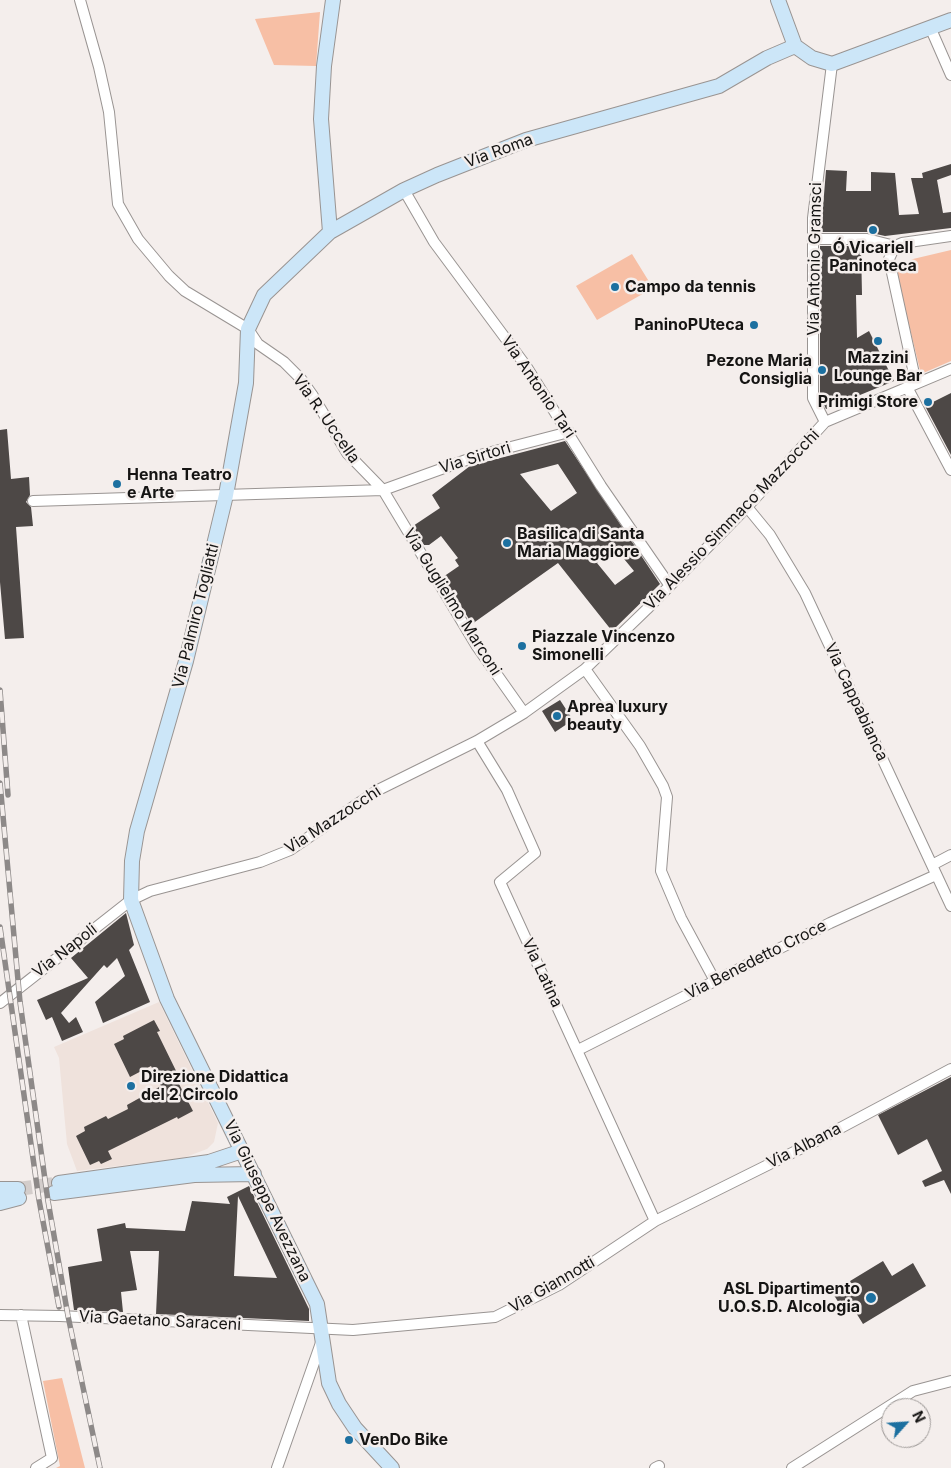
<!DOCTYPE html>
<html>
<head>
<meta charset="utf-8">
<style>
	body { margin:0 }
	#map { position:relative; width:951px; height:1468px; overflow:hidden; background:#f4eeec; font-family:Inter,sans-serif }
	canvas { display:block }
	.north { position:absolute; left:881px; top:1398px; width:50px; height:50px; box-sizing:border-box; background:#f4eeec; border:1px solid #9b9795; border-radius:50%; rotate:64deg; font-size:14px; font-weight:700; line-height:20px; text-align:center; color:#151413 }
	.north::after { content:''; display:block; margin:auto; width:18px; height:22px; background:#1c70a0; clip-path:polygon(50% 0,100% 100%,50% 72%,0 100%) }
</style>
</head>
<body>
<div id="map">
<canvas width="951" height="1468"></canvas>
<div class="north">N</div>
</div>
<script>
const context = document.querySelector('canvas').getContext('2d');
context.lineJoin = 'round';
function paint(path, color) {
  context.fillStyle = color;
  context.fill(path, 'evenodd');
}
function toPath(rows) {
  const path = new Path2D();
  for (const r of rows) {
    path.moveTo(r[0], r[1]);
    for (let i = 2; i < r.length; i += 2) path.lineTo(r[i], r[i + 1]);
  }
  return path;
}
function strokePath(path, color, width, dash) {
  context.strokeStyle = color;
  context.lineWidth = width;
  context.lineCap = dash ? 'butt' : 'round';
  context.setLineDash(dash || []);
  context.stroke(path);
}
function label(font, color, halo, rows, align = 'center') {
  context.font = font + ' Inter,sans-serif';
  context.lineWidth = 5;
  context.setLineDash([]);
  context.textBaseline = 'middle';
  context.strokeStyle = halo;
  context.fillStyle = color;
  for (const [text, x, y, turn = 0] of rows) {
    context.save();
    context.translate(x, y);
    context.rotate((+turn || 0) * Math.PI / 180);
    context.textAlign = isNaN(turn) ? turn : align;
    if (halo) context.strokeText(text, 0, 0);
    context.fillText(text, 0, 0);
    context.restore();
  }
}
paint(toPath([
	[159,1002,218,1123,214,1142,207,1149,183,1158,77,1171,67,1144,59,1058,54,1047]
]), '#efe2dc');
paint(toPath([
	[320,12,316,66,274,65,255,19],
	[951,250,951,361,921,374,895,268,913,259],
	[632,254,653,288,597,320,576,286],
	[62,1378,85,1468,56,1468,60,1466,43,1381]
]), '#f7bfa5');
paint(toPath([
	[951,164,951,175,937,180,943,213,951,212,951,228,885,236,867,232,821,232,826,170,847,171,846,191,871,191,871,172,895,173,899,215,919,214,911,178,923,178,922,173],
	[820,246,861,246,862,295,856,295,857,338,869,331,894,381,826,409,820,396],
	[951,393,951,455,925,406],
	[7,429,11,479,29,477,30,495,26,502,31,507,33,526,16,527,24,638,5,639,0,582,0,430],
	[565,441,660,584,612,631,558,563,472,624,443,577,459,566,455,560,458,558,441,536,429,545,424,545,413,526,440,508,432,495,470,466],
	[558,464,577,493,551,511,520,474],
	[615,548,634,571,615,585,597,563],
	[560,700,573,720,555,732,542,711],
	[126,913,134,945,129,950,150,1002,103,1023,95,1002,125,976,117,958,107,968,104,965,61,1013,69,1023,76,1017,83,1032,62,1041,52,1017,46,1020,37,1000,88,978,71,958],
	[154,1020,160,1031,157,1032,182,1083,179,1084,193,1111,178,1119,177,1117,108,1151,112,1159,101,1164,99,1161,90,1165,76,1136,85,1131,84,1127,106,1116,108,1119,128,1109,127,1105,161,1086,151,1066,130,1077,114,1044,124,1039,123,1036],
	[951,1077,951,1194,944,1180,925,1187,922,1181,942,1171,927,1139,898,1155,878,1115],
	[249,1186,309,1309,309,1321,156,1314,159,1251,130,1251,137,1290,121,1292,123,1312,74,1310,68,1267,102,1261,97,1229,125,1223,126,1228,185,1231,192,1201,230,1204,227,1197],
	[238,1196,277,1278,234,1276],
	[883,1261,892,1276,913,1263,926,1286,863,1324,850,1303,842,1308,832,1292]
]), '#4d4846');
strokePath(toPath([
	[18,1189,54,1184]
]), '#d3cdcb', 14, [14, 7]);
const street = toPath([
	[80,0,99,67,109,112,118,204,138,239,169,276,185,291,248,329,258,344,284,362,301,379,313,396,347,453,383,490,476,645,524,713],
	[930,27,951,75],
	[404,190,434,242,526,366,601,486,670,586],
	[812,239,867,239,895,246],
	[916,383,889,259,895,246,902,243,951,236],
	[907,387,951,470],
	[825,422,813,398,813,218,832,64],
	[33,501,383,490,480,455,569,432],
	[747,507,770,535,805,593,951,906],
	[585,669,640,746,663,786,667,797,661,871,681,918,715,981],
	[477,741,507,790,535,853,500,882,655,1221],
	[932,865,951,855],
	[0,1003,131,900,150,891,260,862,290,850,378,790,477,741,524,713,585,669,647,609,747,507,825,422,951,369],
	[578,1050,830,923,936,875],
	[0,1315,60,1316,353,1330,495,1317,559,1285,655,1221,816,1141,951,1069],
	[21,1315,52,1458,36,1468],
	[277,1468,322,1340],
	[655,1468,659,1466],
	[792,1468,913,1391,951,1381]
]);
const secondary = toPath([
	[778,0,795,46],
	[795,46,812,58,832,64,951,20],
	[330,232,321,119,324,66,333,0],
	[59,1183,209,1162,242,1151],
	[0,1189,18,1189],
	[54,1193,194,1175,254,1174],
	[0,1203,19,1198],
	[392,1468,355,1428,339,1404,329,1383,317,1304,167,999,131,900,132,861,137,831,186,661,226,495,246,383,248,329,264,295,330,232,404,190,437,175,526,140,719,86,767,58,795,46]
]);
strokePath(street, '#999492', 12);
strokePath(secondary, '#999492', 16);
strokePath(street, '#fff', 10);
strokePath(secondary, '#cce6f8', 14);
const rail = toPath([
	[0,690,8,795],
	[0,783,20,1002,48,1201,68,1316,100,1468],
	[0,927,39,1200,59,1307]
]);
strokePath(rail, '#8d8988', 5.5);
strokePath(rail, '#f4eeec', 4, [11]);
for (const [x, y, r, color] of [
	[873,230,5,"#1c70a0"],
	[615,287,5,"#1c70a0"],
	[754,325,5,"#1c70a0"],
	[878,341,5,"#1c70a0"],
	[822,370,5,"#1c70a0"],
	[928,402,5,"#1c70a0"],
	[117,484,5,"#1c70a0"],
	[507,543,5,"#1c70a0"],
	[522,646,5,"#1c70a0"],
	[557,716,5,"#1c70a0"],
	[131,1086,5,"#1c70a0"],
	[871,1298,6,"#1c70a0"],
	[349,1440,5,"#1c70a0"]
]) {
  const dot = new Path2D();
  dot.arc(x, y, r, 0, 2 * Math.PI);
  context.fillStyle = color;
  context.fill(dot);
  strokePath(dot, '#f4eeec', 2);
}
label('16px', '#151413', '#f4eeec', [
	["Via Roma",499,151,-20],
	["Via Antonio Gramsci",815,259,-89],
	["Via Antonio Tari",538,387,56],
	["Via R. Uccella",326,419,55],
	["Via Sirtori",475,458,-17],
	["Via Alessio Simmaco Mazzocchi",732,520,-46],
	["Via Guglielmo Marconi",452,602,58],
	["Via Palmiro Togliatti",196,616,-76],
	["Via Cappabianca",856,702,65],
	["Via Mazzocchi",333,820,-33],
	["Via Napoli",65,951,-38],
	["Via Benedetto Croce",756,960,-27],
	["Via Latina",542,973,65],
	["Via Albana",804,1146,-27],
	["Via Giuseppe Avezzana",267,1201,64],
	["Via Giannotti",552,1285,-30],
	["Via Gaetano Saraceni",160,1321,3]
]);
label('bold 16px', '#151413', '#f4eeec', [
	["Ó Vicariell",873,248,"center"],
	["Paninoteca",873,266,"center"],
	["Campo da tennis",625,287],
	["PaninoPUteca",744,325,"right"],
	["Mazzini",878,358,"center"],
	["Lounge Bar",878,376,"center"],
	["Pezone Maria",812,361,"right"],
	["Consiglia",812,379,"right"],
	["Primigi Store",918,402,"right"],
	["Henna Teatro",127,475],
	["e Arte",127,493],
	["Basilica di Santa",517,534],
	["Maria Maggiore",517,552],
	["Piazzale Vincenzo",532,637],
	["Simonelli",532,655],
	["Aprea luxury",567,707],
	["beauty",567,725],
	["Direzione Didattica",141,1077],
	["del 2 Circolo",141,1095],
	["ASL Dipartimento",860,1289,"right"],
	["U.O.S.D. Alcologia",860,1307,"right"],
	["VenDo Bike",359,1440]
], 'left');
</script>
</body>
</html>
